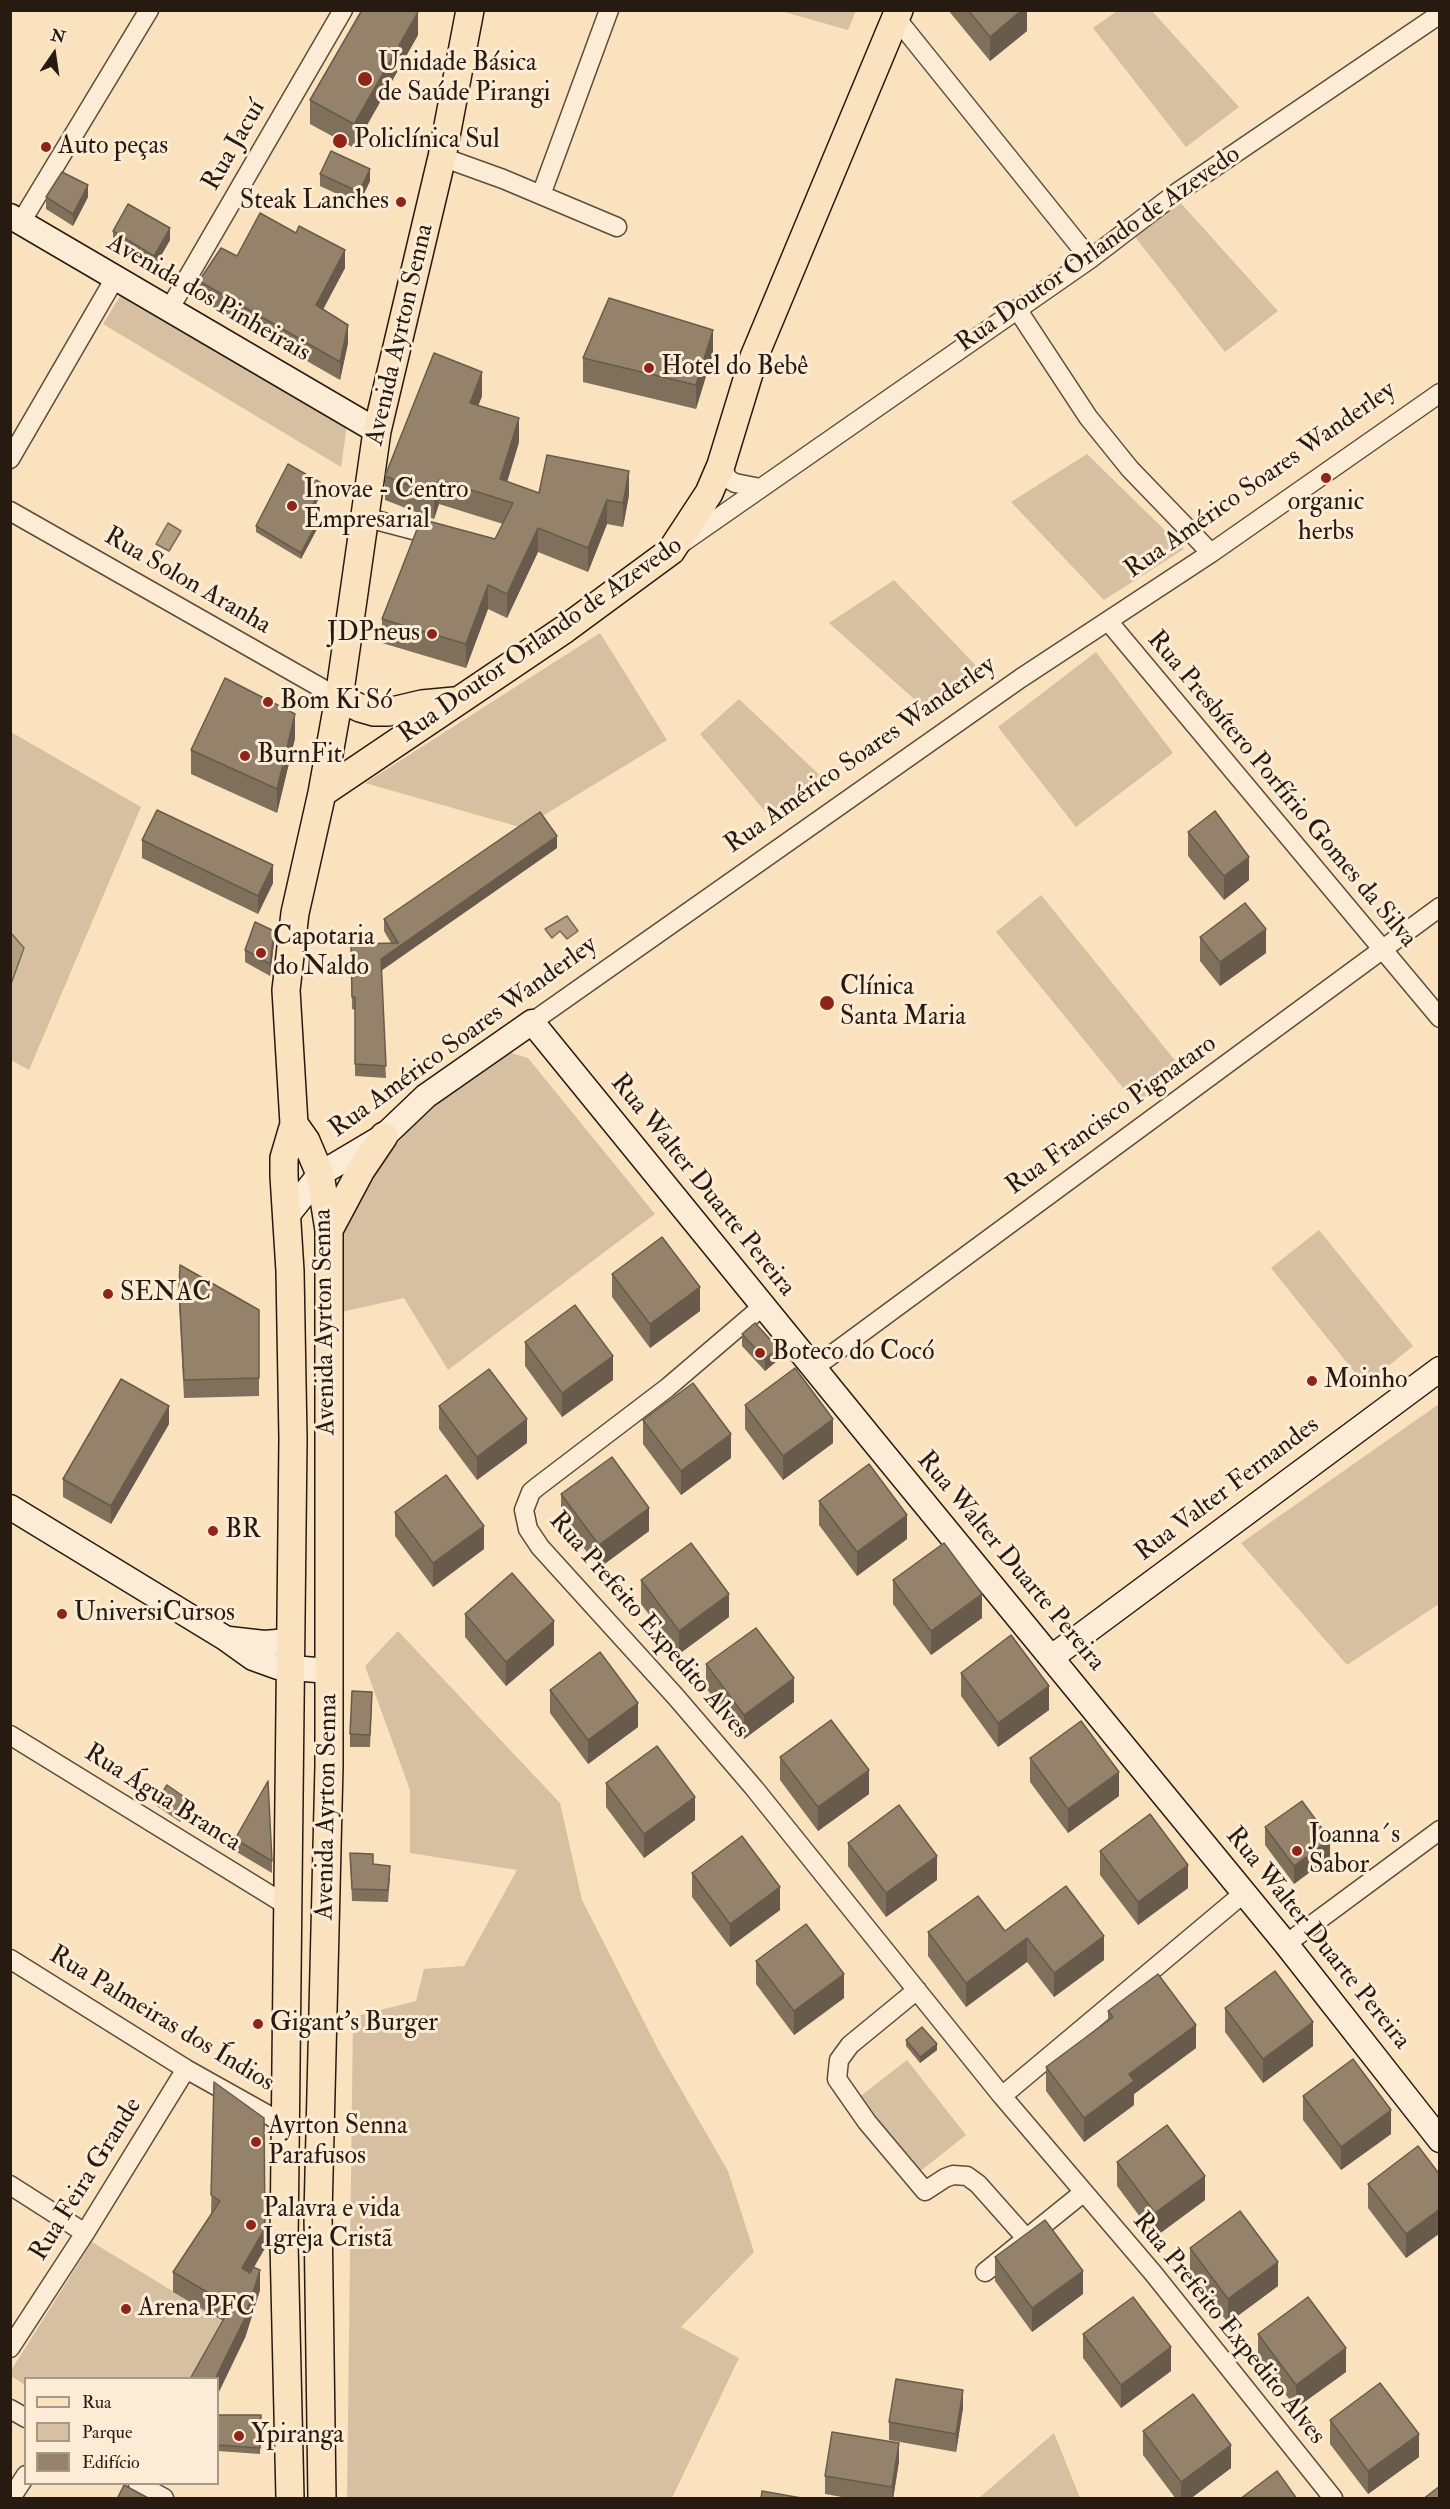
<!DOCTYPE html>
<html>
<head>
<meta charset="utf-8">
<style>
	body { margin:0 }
	#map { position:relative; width:1450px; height:2509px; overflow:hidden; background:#fae2be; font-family:"IM FELL Double Pica",serif }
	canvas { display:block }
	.frame { position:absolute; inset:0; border:12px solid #261a11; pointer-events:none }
	.legend { position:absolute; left:24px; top:2377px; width:195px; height:108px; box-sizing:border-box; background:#fcecd5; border:2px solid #a69887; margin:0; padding:8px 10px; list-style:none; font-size:18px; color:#261a11 }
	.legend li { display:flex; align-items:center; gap:12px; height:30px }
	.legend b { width:30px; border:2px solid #a69887 }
	.north { position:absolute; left:24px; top:24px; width:60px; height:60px; -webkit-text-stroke:4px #fcecd5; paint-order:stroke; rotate:13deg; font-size:16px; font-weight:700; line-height:24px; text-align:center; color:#261a11 }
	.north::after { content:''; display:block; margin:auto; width:21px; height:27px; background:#261a11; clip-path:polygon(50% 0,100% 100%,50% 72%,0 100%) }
</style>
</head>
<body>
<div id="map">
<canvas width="1450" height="2509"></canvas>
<div class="frame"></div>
<ul class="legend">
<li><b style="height:8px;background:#fae2be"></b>Rua</li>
<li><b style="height:16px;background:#d6c0a1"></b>Parque</li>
<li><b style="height:16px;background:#94826b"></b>Edifício</li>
</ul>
<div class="north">N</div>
</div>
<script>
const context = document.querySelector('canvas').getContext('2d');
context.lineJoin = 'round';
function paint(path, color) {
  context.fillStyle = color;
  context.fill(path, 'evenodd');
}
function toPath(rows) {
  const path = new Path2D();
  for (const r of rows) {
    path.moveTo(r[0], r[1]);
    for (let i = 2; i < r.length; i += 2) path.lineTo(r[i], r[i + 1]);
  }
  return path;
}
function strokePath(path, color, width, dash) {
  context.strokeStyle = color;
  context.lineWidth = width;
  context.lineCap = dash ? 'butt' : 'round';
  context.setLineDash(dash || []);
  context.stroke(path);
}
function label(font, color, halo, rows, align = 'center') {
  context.font = font + ' "IM FELL Double Pica",serif';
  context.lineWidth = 6;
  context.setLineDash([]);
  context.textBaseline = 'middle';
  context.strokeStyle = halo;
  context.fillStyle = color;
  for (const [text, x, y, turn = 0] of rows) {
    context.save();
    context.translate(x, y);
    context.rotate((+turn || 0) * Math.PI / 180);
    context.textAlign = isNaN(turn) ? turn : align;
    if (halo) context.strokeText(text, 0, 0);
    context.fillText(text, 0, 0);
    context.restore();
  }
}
paint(toPath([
	[781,11,856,11,848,30],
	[1117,11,1152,11,1239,107,1186,147,1093,28],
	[1178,200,1278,311,1225,352,1132,233],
	[122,293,347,425,341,467,103,324],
	[1087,454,1184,549,1104,600,1011,502],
	[894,580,985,675,933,716,829,623],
	[600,633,667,740,523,828,365,783],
	[1096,652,1173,753,1076,827,998,727],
	[739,699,827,782,774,822,700,734],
	[11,732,141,807,29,1070,11,1060],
	[1041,895,1182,1069,1137,1105,996,932],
	[508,1052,528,1058,655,1214,448,1370,404,1298,337,1313,339,1230,368,1182,403,1136,430,1109],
	[1319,1230,1413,1346,1365,1385,1271,1268],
	[1439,1404,1439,1604,1347,1665,1241,1543],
	[398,1631,560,1803,582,1900,660,2053,728,2171,754,2252,681,2327,739,2358,672,2498,347,2498,353,2017,416,2001,424,1969,464,1966,517,1870,410,1853,410,1790,365,1666],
	[907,2060,966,2135,918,2173,858,2098],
	[92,2242,230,2326,201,2378,26,2378,25,2385,11,2376,10,2372],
	[1054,2433,1080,2498,979,2498]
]), '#d6c0a1');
const water = toPath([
	[168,523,181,531,169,551,156,544,168,523],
	[567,916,578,931,567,939,560,931,552,938,545,929,567,916],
	[11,933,24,948,11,984,11,933]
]);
paint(water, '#b29e83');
strokePath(water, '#7a6955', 1.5);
const street = toPath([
	[896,18,1090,259],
	[442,157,503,179,617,227],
	[541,195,609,10],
	[21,222,149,10],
	[170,308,343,10],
	[1017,309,1088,417,1130,469,1211,553],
	[10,459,115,278],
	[721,465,728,479,735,483,760,488],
	[10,511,339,698],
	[364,517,440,537],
	[682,543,1090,259,1175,194,1440,14],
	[1108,621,1440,1018],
	[532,1022,1021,678,1211,553,1440,393],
	[763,1306,667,1388,537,1487,531,1492,524,1510,528,1529,540,1547,676,1697,754,1788,1002,2096,1153,2273,1333,2498],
	[815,1367,1440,907],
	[10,1735,288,1906],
	[1286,1944,1440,1830],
	[10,1959,186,2069,286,2125],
	[917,1990,850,2045,839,2060,837,2079,867,2122,925,2191,945,2178,953,2175,967,2176,978,2184,1026,2238],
	[1002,2096,1244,1893],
	[10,2185,85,2233],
	[985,2272,1084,2192],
	[10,2348,85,2233,186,2069],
	[10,2409,26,2418],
	[138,2484,164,2498],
	[11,2498,26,2475]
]);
const secondary = toPath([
	[10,216,377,431],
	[286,1217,320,1174,384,1136,426,1096,532,1022,879,1448,1286,1944,1440,2140],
	[10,1507,225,1638,253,1658,278,1667,330,1671],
	[229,1639,264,1643,289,1641],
	[1052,1657,1440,1369]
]);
const primary = toPath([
	[339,698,360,708,374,712,388,712,422,704,454,701],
	[322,793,565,629,671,551,709,493,721,465,754,357,899,10],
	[294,1124,306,1141,320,1174,329,1230,329,1766,318,2215,322,2498],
	[329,1230,361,1170,384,1136],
	[290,2498,284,2243,293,1439,290,1271,284,1176,284,1158,294,1124,286,990,295,913,322,793,339,698,377,431,442,157,470,10]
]);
strokePath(street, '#5b4c3c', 21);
strokePath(secondary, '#261a11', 27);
strokePath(primary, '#261a11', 30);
strokePath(street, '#fcecd5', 18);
strokePath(secondary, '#fcecd5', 24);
strokePath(primary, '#fae2be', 27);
paint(toPath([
	[948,10,1027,10,1027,31,990,61],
	[418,35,354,148,310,124,310,100],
	[320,174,370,181,359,204,320,186],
	[46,197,88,197,73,226,46,209],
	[113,231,170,240,154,268,113,243],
	[237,256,345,268,323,309,348,343,340,380,199,299,199,281],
	[713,353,696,409,583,382,583,358],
	[482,396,478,406,519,442,507,482,539,493,629,495,623,527,607,524,588,572,538,552,507,618,488,609,466,668,382,643,382,619,495,539,503,524,439,504,434,519,385,500,385,476],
	[323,490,309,518,317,529,301,559,256,532,256,526],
	[295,738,277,813,191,774,191,750],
	[1188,832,1249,880,1224,900,1188,856],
	[142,840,273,883,258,914,142,858],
	[557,848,381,970,386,1078,355,1076,355,1010,352,1009,351,944,391,943,384,931,384,919],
	[1200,937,1266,953,1220,986,1200,961],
	[274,943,270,976,245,962,245,950],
	[612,1274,700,1311,650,1348,612,1297],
	[179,1287,259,1310,259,1396,184,1398,179,1305],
	[742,1334,778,1360,765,1371,742,1346],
	[525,1342,613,1380,562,1417,525,1366],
	[745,1405,833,1443,783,1480,745,1429],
	[439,1406,527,1443,477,1480,439,1429],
	[643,1420,731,1458,681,1495,643,1444],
	[169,1424,111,1524,63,1497,63,1479],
	[561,1494,649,1531,599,1568,561,1518],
	[819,1501,907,1539,857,1576,819,1525],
	[395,1512,484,1549,433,1587,395,1536],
	[641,1580,729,1617,679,1654,641,1604],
	[893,1580,982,1618,931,1655,893,1604],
	[465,1614,554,1645,506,1686,465,1637],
	[706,1664,794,1702,744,1739,706,1688],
	[961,1673,1049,1710,998,1747,961,1696],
	[550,1690,638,1727,588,1764,550,1713],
	[372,1704,370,1747,350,1747,350,1734],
	[780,1757,869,1794,818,1831,780,1780],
	[1030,1758,1119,1796,1068,1833,1030,1782],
	[606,1783,695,1820,644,1858,606,1807],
	[157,1800,190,1807,180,1822,157,1806],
	[1265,1827,1330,1857,1294,1884,1265,1845],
	[235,1839,272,1861,272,1873,235,1851],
	[848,1843,937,1880,886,1917,848,1866],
	[1100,1851,1188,1888,1138,1925,1100,1875],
	[350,1853,373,1864,390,1878,388,1902,352,1901],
	[692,1873,780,1910,730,1947,692,1897],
	[1005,1931,1104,1960,1054,1997,1027,1962,966,2007,928,1956,928,1932],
	[756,1961,844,1998,794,2035,756,1984],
	[1225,2008,1313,2046,1263,2083,1225,2032],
	[1108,2011,1196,2048,1134,2094,1134,2105,1084,2142,1046,2091,1046,2067,1108,2021],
	[906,2040,937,2050,920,2063,906,2046],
	[214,2082,265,2248,254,2267,260,2290,245,2338,223,2321,173,2292,173,2272,211,2214],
	[1303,2096,1391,2134,1341,2170,1303,2120],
	[1117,2162,1205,2200,1155,2237,1117,2186],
	[1440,2175,1440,2233,1406,2258,1368,2208,1368,2184],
	[1190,2248,1278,2286,1228,2323,1190,2272],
	[995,2257,1083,2294,1032,2332,995,2281],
	[1083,2334,1171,2371,1121,2408,1083,2358],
	[1258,2334,1346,2372,1296,2408,1258,2358],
	[963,2408,956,2452,889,2440,889,2422],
	[218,2415,261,2415,260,2454,218,2451],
	[1330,2420,1419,2457,1368,2494,1330,2444],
	[1143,2431,1231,2468,1190,2499,1176,2499,1143,2455],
	[899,2461,893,2499,853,2499,825,2494,825,2476]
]), '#7f705c');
paint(toPath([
	[1022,10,1027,10,1027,31,990,61,990,37],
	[418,12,418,35,354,148,354,124],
	[370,169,370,181,359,204,359,192],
	[88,185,88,197,73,226,73,214],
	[170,228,170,240,154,268,154,256],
	[345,250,345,268,316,323,316,305],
	[348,325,348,343,340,380,340,362],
	[713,330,713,353,696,409,696,385],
	[482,372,482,396,470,427,470,403],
	[519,418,519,442,502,499,500,479],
	[629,471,629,495,623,527,623,503],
	[439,480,439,504,434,519,434,495],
	[323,484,323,490,307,522,307,516],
	[607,500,607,524,588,572,588,548],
	[317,523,317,529,301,559,301,553],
	[538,528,538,552,507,618,507,594],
	[488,585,488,609,466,668,466,644],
	[295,714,295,738,277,813,277,789],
	[557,836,557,848,381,971,381,959],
	[1249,857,1249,880,1224,900,1224,876],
	[273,865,273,883,258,914,258,896],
	[1266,929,1266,953,1220,986,1220,962],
	[274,931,274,943,270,976,270,964],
	[700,1287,700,1311,650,1348,650,1324],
	[778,1348,778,1360,765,1371,765,1359],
	[613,1356,613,1380,562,1417,562,1393],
	[169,1406,169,1424,111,1524,111,1506],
	[527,1419,527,1443,477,1480,477,1457],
	[833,1419,833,1443,783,1480,783,1456],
	[731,1434,731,1458,681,1495,681,1471],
	[649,1508,649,1531,599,1568,599,1545],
	[907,1515,907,1539,857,1576,857,1552],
	[484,1526,484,1549,433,1587,433,1563],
	[729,1594,729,1617,679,1654,679,1631],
	[982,1594,982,1618,931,1655,931,1631],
	[554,1621,554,1645,506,1686,506,1662],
	[794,1678,794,1702,744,1739,744,1715],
	[1049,1686,1049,1710,998,1747,998,1723],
	[638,1703,638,1727,588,1764,588,1740],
	[869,1770,869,1794,818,1831,818,1807],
	[1119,1772,1119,1796,1068,1833,1068,1809],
	[695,1797,695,1820,644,1858,644,1834],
	[190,1801,190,1807,180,1822,180,1816],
	[1330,1839,1330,1857,1294,1884,1294,1866],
	[937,1856,937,1880,886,1917,886,1893],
	[1188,1865,1188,1888,1138,1925,1138,1902],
	[780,1887,780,1910,730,1947,730,1924],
	[1104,1936,1104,1960,1054,1997,1054,1973],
	[1027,1938,1027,1962,966,2007,966,1983],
	[844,1974,844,1998,794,2035,794,2011],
	[1313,2022,1313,2046,1263,2083,1263,2059],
	[1196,2025,1196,2048,1134,2094,1134,2105,1084,2142,1084,2118,1129,2074],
	[937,2044,937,2050,920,2063,920,2057],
	[1391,2110,1391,2134,1341,2170,1341,2147],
	[1205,2176,1205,2200,1155,2237,1155,2213],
	[1440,2209,1440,2233,1406,2258,1406,2234],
	[265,2228,265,2248,242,2288,242,2268],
	[1278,2262,1278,2286,1228,2323,1228,2299],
	[260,2270,260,2290,245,2338,218,2394,218,2379,215,2379],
	[1083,2271,1083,2294,1032,2332,1032,2308],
	[1171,2347,1171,2371,1121,2408,1121,2385],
	[1346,2348,1346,2372,1296,2408,1296,2385],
	[963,2390,963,2408,956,2452,956,2434],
	[1419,2434,1419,2457,1368,2494,1368,2471],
	[899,2443,899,2461,893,2499,892,2499,892,2487],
	[1231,2445,1231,2468,1190,2499,1181,2499,1181,2482]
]), '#685b4b');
const building = toPath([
	[362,10,416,10,418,12,354,124,310,100,362,10],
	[968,10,1022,10,990,37,968,10],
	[331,151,370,169,359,192,320,174,331,151],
	[62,172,88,185,73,214,46,197,62,172],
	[128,204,170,228,154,256,113,231,128,204],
	[260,213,296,233,299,226,345,250,316,305,348,325,340,362,199,281,221,248,237,256,260,213],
	[609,298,713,330,696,385,583,358,609,298],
	[434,353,482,372,470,403,519,418,500,479,539,493,547,455,629,471,623,503,607,500,588,548,538,528,507,594,488,585,466,644,382,619,421,519,495,539,513,503,439,480,434,495,385,476,434,353],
	[288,464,323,484,307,516,317,523,301,553,256,526,288,464],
	[225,678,295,714,277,789,191,750,225,678],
	[157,810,273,865,258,896,142,840,157,810],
	[1215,811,1249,857,1224,876,1188,832,1215,811],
	[540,812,557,836,381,959,386,1066,355,1064,355,997,352,997,351,944,398,943,384,919,540,812],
	[1245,903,1266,929,1220,962,1200,937,1245,903],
	[255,922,274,931,270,964,245,950,255,922],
	[662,1237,700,1287,650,1324,612,1274,662,1237],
	[180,1265,259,1310,259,1378,184,1380,179,1287,180,1265],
	[575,1305,613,1356,562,1393,525,1342,575,1305],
	[755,1323,778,1348,765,1359,742,1334,755,1323],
	[795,1368,833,1419,783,1456,745,1405,795,1368],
	[489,1369,527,1419,477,1457,439,1406,489,1369],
	[121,1379,169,1406,111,1506,63,1479,121,1379],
	[693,1383,731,1434,681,1471,643,1420,693,1383],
	[612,1457,649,1508,599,1545,561,1494,612,1457],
	[869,1464,907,1515,857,1552,819,1501,869,1464],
	[446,1475,484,1526,433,1563,395,1512,446,1475],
	[691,1543,729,1594,679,1631,641,1580,691,1543],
	[944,1543,982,1594,931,1631,893,1580,944,1543],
	[512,1573,554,1621,506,1662,465,1614,512,1573],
	[756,1628,794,1678,744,1715,706,1664,756,1628],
	[1011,1635,1049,1686,998,1723,961,1673,1011,1635],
	[600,1652,638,1703,588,1740,550,1690,600,1652],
	[352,1691,372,1692,370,1735,350,1734,352,1691],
	[831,1720,869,1770,818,1807,780,1757,831,1720],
	[1081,1721,1119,1772,1068,1809,1030,1758,1081,1721],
	[657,1746,695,1797,644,1834,606,1783,657,1746],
	[268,1781,272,1861,235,1839,268,1781],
	[167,1785,190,1801,180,1816,157,1800,167,1785],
	[1302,1801,1330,1839,1294,1866,1265,1827,1302,1801],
	[899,1805,937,1856,886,1893,848,1843,899,1805],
	[1150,1814,1188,1865,1138,1902,1100,1851,1150,1814],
	[742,1836,780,1887,730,1924,692,1873,742,1836],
	[350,1853,373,1854,373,1864,390,1866,388,1890,352,1889,350,1853],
	[1066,1886,1104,1936,1054,1973,1027,1938,966,1983,928,1932,978,1896,1005,1931,1066,1886],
	[806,1924,844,1974,794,2011,756,1961,806,1924],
	[1275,1971,1313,2022,1263,2059,1225,2008,1275,1971],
	[1158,1974,1196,2025,1129,2074,1134,2081,1084,2118,1046,2067,1113,2017,1108,2011,1158,1974],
	[922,2027,937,2044,920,2057,906,2040,922,2027],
	[1353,2059,1391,2110,1341,2147,1303,2096,1353,2059],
	[214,2082,264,2118,265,2228,242,2268,250,2273,253,2267,260,2270,245,2318,215,2379,190,2379,231,2306,173,2272,220,2201,211,2195,214,2082],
	[1167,2125,1205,2176,1155,2213,1117,2162,1167,2125],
	[1418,2146,1440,2175,1440,2209,1406,2234,1368,2184,1418,2146],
	[1240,2211,1278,2262,1228,2299,1190,2248,1240,2211],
	[1045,2220,1083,2271,1032,2308,995,2257,1045,2220],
	[1133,2297,1171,2347,1121,2385,1083,2334,1133,2297],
	[1308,2297,1346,2348,1296,2385,1258,2334,1308,2297],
	[896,2379,963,2390,956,2434,889,2422,896,2379],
	[1380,2383,1419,2434,1368,2471,1330,2420,1380,2383],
	[1193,2394,1231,2445,1181,2482,1143,2431,1193,2394],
	[218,2415,261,2415,260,2448,218,2445,218,2415],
	[832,2432,899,2443,892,2487,825,2476,832,2432],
	[1277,2471,1297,2499,1240,2499,1277,2471],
	[124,2485,150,2499,117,2499,124,2485],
	[1440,2486,1440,2499,1423,2499,1440,2486],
	[762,2491,807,2499,761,2499,762,2491]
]);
paint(building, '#94826b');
strokePath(building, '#685b4b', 1.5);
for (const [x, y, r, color] of [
	[365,79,8,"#8f2418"],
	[340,141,8,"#8f2418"],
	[46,147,6,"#8f2418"],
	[401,202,6,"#8f2418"],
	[649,368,6,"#8f2418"],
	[1326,478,6,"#8f2418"],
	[292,506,6,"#8f2418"],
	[432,634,6,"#8f2418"],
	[268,702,6,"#8f2418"],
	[245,756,6,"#8f2418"],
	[261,953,6,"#8f2418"],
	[827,1003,8,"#8f2418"],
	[108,1294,6,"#8f2418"],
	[760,1353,6,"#8f2418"],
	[1312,1381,6,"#8f2418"],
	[213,1531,6,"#8f2418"],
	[62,1614,6,"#8f2418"],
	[1297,1851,6,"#8f2418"],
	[258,2024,6,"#8f2418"],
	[256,2142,6,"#8f2418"],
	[251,2225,6,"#8f2418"],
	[126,2309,6,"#8f2418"],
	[239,2436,6,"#8f2418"]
]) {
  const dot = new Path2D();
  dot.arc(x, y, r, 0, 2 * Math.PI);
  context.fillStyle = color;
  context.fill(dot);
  strokePath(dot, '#fcecd5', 2);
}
label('26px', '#261a11', '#fcecd5', [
	["Unidade Básica",378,64],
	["de Saúde Pirangi",378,94],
	["Policlínica Sul",354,141],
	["Auto peças",58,147],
	["Steak Lanches",389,202,"right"],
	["Hotel do Bebê",661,368],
	["Inovae - Centro",304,491],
	["Empresarial",304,521],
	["organic",1326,503,"center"],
	["herbs",1326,533,"center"],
	["JDPneus",420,634,"right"],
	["Bom Ki Só",280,702],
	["BurnFit",257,756],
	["Capotaria",273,938],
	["do Naldo",273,968],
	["Clínica",840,988],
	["Santa Maria",840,1018],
	["SENAC",120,1294],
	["Boteco do Cocó",772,1353],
	["Moinho",1324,1381],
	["BR",225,1531],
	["UniversiCursos",74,1614],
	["Joanna´s",1309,1836],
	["Sabor",1309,1866],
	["Gigant's Burger",270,2024],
	["Ayrton Senna",268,2127],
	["Parafusos",268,2157],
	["Palavra e vida",263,2210],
	["Igreja Cristã",263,2240],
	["Arena PFC",138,2309],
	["Ypiranga",251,2436]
], 'left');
label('26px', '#261a11', '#fcecd5', [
	["Rua Jacuí",235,146,-60],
	["Rua Doutor Orlando de Azevedo",1099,250,-35],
	["Avenida dos Pinheirais",208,299,30],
	["Avenida Ayrton Senna",401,335,-77],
	["Rua Américo Soares Wanderley",1261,481,-35],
	["Rua Solon Aranha",187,582,30],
	["Rua Doutor Orlando de Azevedo",541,641,-35],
	["Rua Américo Soares Wanderley",861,756,-35],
	["Rua Presbítero Porfírio Gomes da Silva",1281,790,50],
	["Rua Américo Soares Wanderley",464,1038,-36],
	["Rua Francisco Pignataro",1112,1116,-36],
	["Rua Walter Duarte Pereira",702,1186,51],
	["Avenida Ayrton Senna",326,1322,-91],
	["Rua Valter Fernandes",1228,1490,-37],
	["Rua Walter Duarte Pereira",1010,1562,50],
	["Rua Prefeito Expedito Alves",648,1626,49],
	["Rua Água Branca",162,1799,32],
	["Avenida Ayrton Senna",328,1807,-89],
	["Rua Walter Duarte Pereira",1317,1939,51],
	["Rua Palmeiras dos Índios",161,2020,31],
	["Rua Feira Grande",87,2180,-58],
	["Rua Prefeito Expedito Alves",1228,2329,51]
]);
</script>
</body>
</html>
